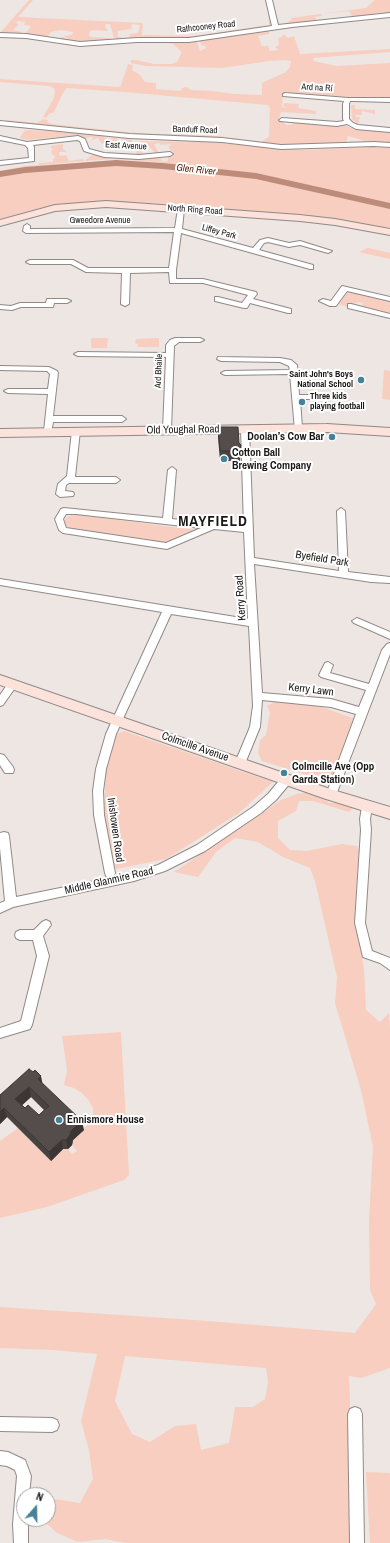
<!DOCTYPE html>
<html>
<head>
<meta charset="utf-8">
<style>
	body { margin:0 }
	#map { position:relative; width:390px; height:1543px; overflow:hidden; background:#eee6e3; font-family:"Archivo Narrow",sans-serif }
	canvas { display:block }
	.north { position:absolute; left:16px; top:1487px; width:40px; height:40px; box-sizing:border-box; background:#fff; border:1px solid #a3a2a2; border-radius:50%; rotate:20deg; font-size:11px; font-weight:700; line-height:16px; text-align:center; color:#1a1716 }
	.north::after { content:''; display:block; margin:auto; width:14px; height:18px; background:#448397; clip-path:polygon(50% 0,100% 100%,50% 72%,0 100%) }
</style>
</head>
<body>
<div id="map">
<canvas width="390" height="1543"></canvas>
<div class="north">N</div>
</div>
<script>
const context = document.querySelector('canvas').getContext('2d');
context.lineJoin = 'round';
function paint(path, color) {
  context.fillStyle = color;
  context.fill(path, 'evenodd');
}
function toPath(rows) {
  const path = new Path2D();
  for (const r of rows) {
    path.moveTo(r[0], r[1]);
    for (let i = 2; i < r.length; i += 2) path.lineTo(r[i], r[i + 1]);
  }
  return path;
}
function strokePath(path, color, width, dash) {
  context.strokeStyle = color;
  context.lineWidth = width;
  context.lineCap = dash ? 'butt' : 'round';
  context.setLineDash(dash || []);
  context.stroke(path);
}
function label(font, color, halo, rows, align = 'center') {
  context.font = font + ' "Archivo Narrow",sans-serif';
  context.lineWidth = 4;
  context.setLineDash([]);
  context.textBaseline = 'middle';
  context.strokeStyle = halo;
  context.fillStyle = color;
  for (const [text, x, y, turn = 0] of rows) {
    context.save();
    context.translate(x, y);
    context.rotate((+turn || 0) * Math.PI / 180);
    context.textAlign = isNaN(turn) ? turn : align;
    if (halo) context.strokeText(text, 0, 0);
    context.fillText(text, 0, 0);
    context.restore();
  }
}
paint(toPath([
	[29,0,33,0,18,17,142,23,143,24,142,35,195,36,269,25,268,5,273,23,270,26,193,38,180,38,131,39,129,38,130,34,138,33,140,25,132,24,131,27,133,28,131,29,118,31,118,37,121,37,121,39,116,39,114,38,110,24,106,24,105,26,108,31,94,30,90,31,89,36,91,37,110,38,111,40,78,42,58,39,63,37,69,40,64,36,72,35,73,32,61,30,51,32,47,37,54,38,27,34,26,33,31,26,24,25,25,22,18,21,16,23,19,24,13,30,22,32,20,34,0,33],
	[375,0,390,0,390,13,353,18,349,11,321,14,322,16,315,17,317,21,290,23,288,22,291,20,291,18,366,8],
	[272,29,272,31,269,31,269,34,258,36,262,46,268,46,270,51,278,50,275,47,279,45,278,38,282,37,283,34,288,38,294,36,300,54,390,49,390,52,313,58,314,61,336,66,390,63,390,99,372,98,367,96,367,98,347,98,283,93,282,107,288,108,283,106,284,103,299,104,298,108,316,111,316,114,281,112,279,118,286,125,291,125,295,122,343,125,355,129,390,132,390,143,368,142,348,136,346,143,297,145,274,144,132,134,6,122,7,120,37,123,43,119,48,120,47,122,52,124,96,129,137,133,218,136,261,142,269,137,270,108,268,105,125,92,67,88,63,93,54,112,49,114,46,118,43,117,54,98,55,89,50,86,0,82,0,79,119,87,121,85,128,64,133,65,132,70,140,75,145,82,156,83,156,89,181,91,182,88,186,87,191,90,212,91,234,94,262,95,262,83,286,72,290,67,291,61,285,60,269,61,222,68,146,66,131,63,131,60,136,60,154,64,171,64,177,62,182,52,173,44,163,42,135,42,93,46,77,46,61,44,77,45,116,42,196,40,200,51,206,48,205,45,202,46,199,40],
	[351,105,355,105,355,109,375,110,375,114,362,111,362,115,356,115,356,117,360,117,358,124,352,119],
	[28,130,70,132,105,137,107,139,115,138,122,142,123,139,132,140,132,142,131,146,126,146,125,147,115,146,106,142,102,144,98,138,91,140,93,138,92,137,86,138,78,135,27,140,20,138,24,131],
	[140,141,210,142,303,150,370,147,390,148,390,228,308,215,211,208,205,205,186,204,180,205,105,201,49,206,0,219,0,171,25,166,110,161,156,163,168,161,168,155,172,154,173,152,171,151,168,146,171,146,170,144,160,145,159,143,154,144,159,153,156,154,148,145,144,146,139,148,144,155,136,155,137,150,138,150,137,142,140,142],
	[63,144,63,149,67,152,59,152,60,156,66,155,69,161,83,159,84,161,39,165,39,163,53,162,53,159,55,158,54,155,52,155,51,150,54,150,50,146],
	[94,154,115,159,143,159,158,157,163,161,156,162,112,159,86,161,85,160],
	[368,248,390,253,390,259,359,252],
	[350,292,390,301,390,314,362,307,363,303,358,302,354,304,349,303,347,307,339,304,347,293],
	[91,338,108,338,107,348,91,348],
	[159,338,159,347,138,347,138,344,135,343,136,339],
	[384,370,390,371,390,400,382,399],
	[73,514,196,530,166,544,69,528,64,524,66,518],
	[278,700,322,707,355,719,332,778,327,781,262,761,258,753,260,740,266,735,270,712,267,706],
	[124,731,273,782,239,813,166,859,116,869,104,814,106,761,117,734],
	[313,791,323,797,329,803,340,803,353,808,349,812,313,801,299,801,296,811,278,821,278,838,290,850,307,851,342,844,357,846,360,853,356,896,357,927,364,969,366,1010,380,1022,389,1013,390,1029,390,1368,361,1378,349,1376,355,1533,351,1543,126,1543,105,1539,78,1542,57,1533,44,1521,44,1519,48,1519,48,1498,80,1503,93,1479,89,1450,81,1421,97,1354,53,1350,0,1348,0,1307,195,1320,355,1333,376,1304,370,1290,369,1220,373,1147,361,1090,335,1003,337,977,315,881,310,868,283,857,258,842,235,838,216,852,198,877,174,872,281,800,297,794],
	[125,1356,266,1368,268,1382,265,1399,253,1407,235,1407,229,1443,201,1450,196,1424,175,1426,150,1442,132,1434,115,1401],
	[121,1032,129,1175,124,1180,47,1207,0,1218,0,1141,18,1128,51,1161,63,1149,68,1149,72,1154,77,1151,72,1145,73,1140,93,1119,93,1108,89,1101,83,1094,74,1088,64,1085,67,1070,62,1036],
	[366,1472,390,1473,390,1543,370,1543]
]), '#f7cebf');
paint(toPath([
	[116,160,163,163,256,173,390,203,390,209,256,179,163,169,116,166,25,173,0,177,0,171,25,167,116,160]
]), '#bc8b79');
const street = toPath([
	[266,0,272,0,278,25,390,13,390,17,292,27,189,42,137,42,80,46,26,38,0,37,0,33,26,34,80,42,137,38,189,38,272,26,266,0],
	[285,93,348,98,390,98,390,102,354,101,350,101,349,104,349,119,353,123,358,125,390,128,390,132,356,129,347,124,337,126,280,121,279,120,282,118,337,122,344,121,343,119,343,104,344,101,283,96,283,94,285,93],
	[0,121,129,134,222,138,281,145,374,142,390,143,390,147,374,146,281,149,222,142,129,138,0,125,0,121],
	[0,136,27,142,78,136,85,139,89,149,104,153,139,155,170,152,173,154,170,156,139,159,104,157,84,151,80,141,77,140,33,145,34,147,34,161,0,165,0,161,29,158,28,148,25,145,0,140,0,136],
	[181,207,184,209,182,229,253,248,260,240,268,238,289,243,300,241,332,251,328,253,300,245,289,247,268,242,264,243,259,250,313,265,313,269,310,269,181,233,176,270,176,279,203,279,256,292,257,294,253,299,291,309,291,313,288,313,250,303,247,308,244,308,215,301,215,297,218,297,242,303,248,295,203,283,170,283,169,272,130,273,129,304,125,306,121,304,122,273,86,272,71,264,30,264,26,262,30,260,73,260,88,268,169,268,174,232,26,233,23,231,24,226,27,224,30,226,30,229,175,228,178,209,181,207],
	[342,286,390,297,390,301,347,291,336,306,330,306,319,301,323,299,331,301,342,286],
	[47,299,67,299,71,301,67,303,54,303,53,307,21,307,12,310,0,309,0,305,11,306,20,303,46,303,47,299],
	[348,304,351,304,390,314,390,318,348,308,348,304],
	[175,338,200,338,204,340,200,342,179,342,174,346,171,430,167,433,163,430,166,357,78,356,74,354,78,352,166,353,166,345,170,340,175,338],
	[218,357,280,358,291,360,297,365,299,395,328,395,332,397,328,399,300,399,302,428,301,430,295,430,290,374,225,375,221,373,225,371,290,370,289,366,280,362,221,361,217,359,218,357],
	[0,366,49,367,57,371,58,373,53,416,122,416,126,419,122,422,53,422,51,433,45,433,44,431,48,394,8,393,4,391,8,389,48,389,50,374,47,371,0,370,0,366],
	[245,426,249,429,254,558,339,571,337,511,341,508,345,511,348,572,390,577,390,583,371,582,254,564,262,693,331,699,359,707,366,690,321,677,319,675,325,663,328,662,333,665,330,673,369,684,382,650,387,644,390,643,390,654,336,795,335,798,331,799,327,798,326,795,356,714,331,707,262,700,260,727,244,766,236,766,235,763,250,727,253,706,249,626,171,614,116,734,106,769,103,791,104,815,115,873,114,876,110,877,106,876,105,873,94,815,93,791,96,769,106,734,162,612,0,585,0,579,248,619,244,532,214,529,167,549,63,533,59,530,55,519,61,509,64,508,163,518,168,470,172,467,176,470,172,519,244,527,241,429,245,426],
	[66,514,76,514,201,528,166,543,66,528,63,519,66,514],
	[76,428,80,431,75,477,116,477,120,480,116,483,69,483,66,485,65,491,73,492,74,494,73,496,60,497,56,494,58,484,67,476,72,431,76,428],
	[357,618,390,632,390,639,354,623,352,621,357,618],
	[12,681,17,685,3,705,0,706,0,695,9,682,12,681],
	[0,754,4,755,13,767,14,770,13,773,5,773,0,765,0,754],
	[287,775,291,776,292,779,291,782,276,800,261,813,205,851,165,871,134,881,13,907,0,913,0,903,5,901,0,848,0,833,4,832,8,833,9,836,16,897,134,873,158,865,197,845,253,807,268,794,283,776,287,775],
	[367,803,371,804,372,807,370,819,371,830,365,923,372,951,390,958,390,970,380,963,363,957,355,923,361,830,360,819,362,807,363,804,367,803],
	[46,920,50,922,51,925,43,936,49,956,32,1025,30,1029,0,1038,0,1028,21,1021,37,956,33,940,20,940,16,938,15,935,16,932,20,930,34,930,42,922,46,920],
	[355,1407,360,1409,362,1414,364,1543,350,1543,348,1414,350,1409,355,1407],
	[0,1417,52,1418,57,1420,59,1425,57,1430,52,1432,0,1431,0,1417],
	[0,1451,8,1452,25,1460,31,1476,29,1495,24,1495,24,1519,28,1519,28,1543,14,1543,13,1524,17,1476,15,1470,7,1466,0,1465,0,1451]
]);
const secondary = toPath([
	[106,201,300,215,335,219,390,229,390,235,335,225,300,221,106,207,55,211,0,226,0,220,55,205,106,201],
	[327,424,390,428,390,436,327,432,0,437,0,429,327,424],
	[0,675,333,790,390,807,390,819,326,799,0,685,0,675]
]);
strokePath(street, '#908987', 2);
strokePath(secondary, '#908987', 2);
paint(street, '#fff');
paint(secondary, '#fbe2da');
paint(toPath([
	[218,427,241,445,240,461,220,461,218,437],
	[43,1084,84,1130,73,1140,72,1145,68,1149,63,1149,51,1161,7,1117,0,1124,0,1095],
	[31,1097,44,1110,39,1115,25,1108,22,1105]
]), '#484240');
paint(toPath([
	[41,1076,43,1086,38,1079],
	[29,1087,31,1097,18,1109,15,1099],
	[4,1108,7,1117,0,1124,0,1112],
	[82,1121,84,1130,73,1140,72,1145,68,1149,66,1140,71,1131],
	[62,1140,63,1149,51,1161,49,1152]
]), '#3b3634');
const building = toPath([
	[218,427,238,427,239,443,241,445,240,451,220,451,218,427],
	[29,1069,33,1072,35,1070,41,1076,38,1079,82,1121,71,1131,70,1135,66,1140,62,1140,49,1152,4,1108,0,1112,0,1095,29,1069],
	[29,1087,49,1106,39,1115,28,1105,25,1108,15,1099,29,1087]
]);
paint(building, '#544d4b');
strokePath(building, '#3b3634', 1);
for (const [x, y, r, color] of [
	[361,380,4,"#448397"],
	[302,402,4,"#448397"],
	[332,437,4,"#448397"],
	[224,459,4,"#448397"],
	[284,773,4,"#448397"],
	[59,1120,4,"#448397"]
]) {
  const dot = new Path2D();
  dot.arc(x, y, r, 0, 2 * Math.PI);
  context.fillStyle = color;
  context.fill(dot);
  strokePath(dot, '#fff', 1.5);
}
label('9px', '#1a1716', '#fff', [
	["Rathcooney Road",206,27,-6],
	["Ard na Rí",317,88,3],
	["Banduff Road",195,130,2],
	["East Avenue",126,146,3],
	["North Ring Road",195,210,4],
	["Gweedore Avenue",100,221],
	["Liffey Park",219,232,15],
	["Ard Bhaile",159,371,-88]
]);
label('bold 9px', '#1a1716', '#fff', [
	["Saint John's Boys",353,375],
	["National School",353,385],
	["Three kids",310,397,"left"],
	["playing football",310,407,"left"]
], 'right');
label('italic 10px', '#5c1f05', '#fff', [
	["Glen River",196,170,6]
]);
label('11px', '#1a1716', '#fff', [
	["Old Youghal Road",183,430,-1],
	["Byefield Park",322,559,9],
	["Kerry Road",241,598,-94],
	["Kerry Lawn",311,690,7],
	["Colmcille Avenue",195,747,19],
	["Inishowen Road",115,830,82],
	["Middle Glanmire Road",109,881,-13]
]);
label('bold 11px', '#1a1716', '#fff', [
	["Doolan’s Cow Bar",324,437,"right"],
	["Cotton Ball",232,453],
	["Brewing Company",232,466],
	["Colmcille Ave (Opp",292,767],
	["Garda Station)",292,780],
	["Ennismore House",67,1120]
], 'left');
context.letterSpacing = '1px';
label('bold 15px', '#1a1716', '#fff', [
	["MAYFIELD",213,522]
]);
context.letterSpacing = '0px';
</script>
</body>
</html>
